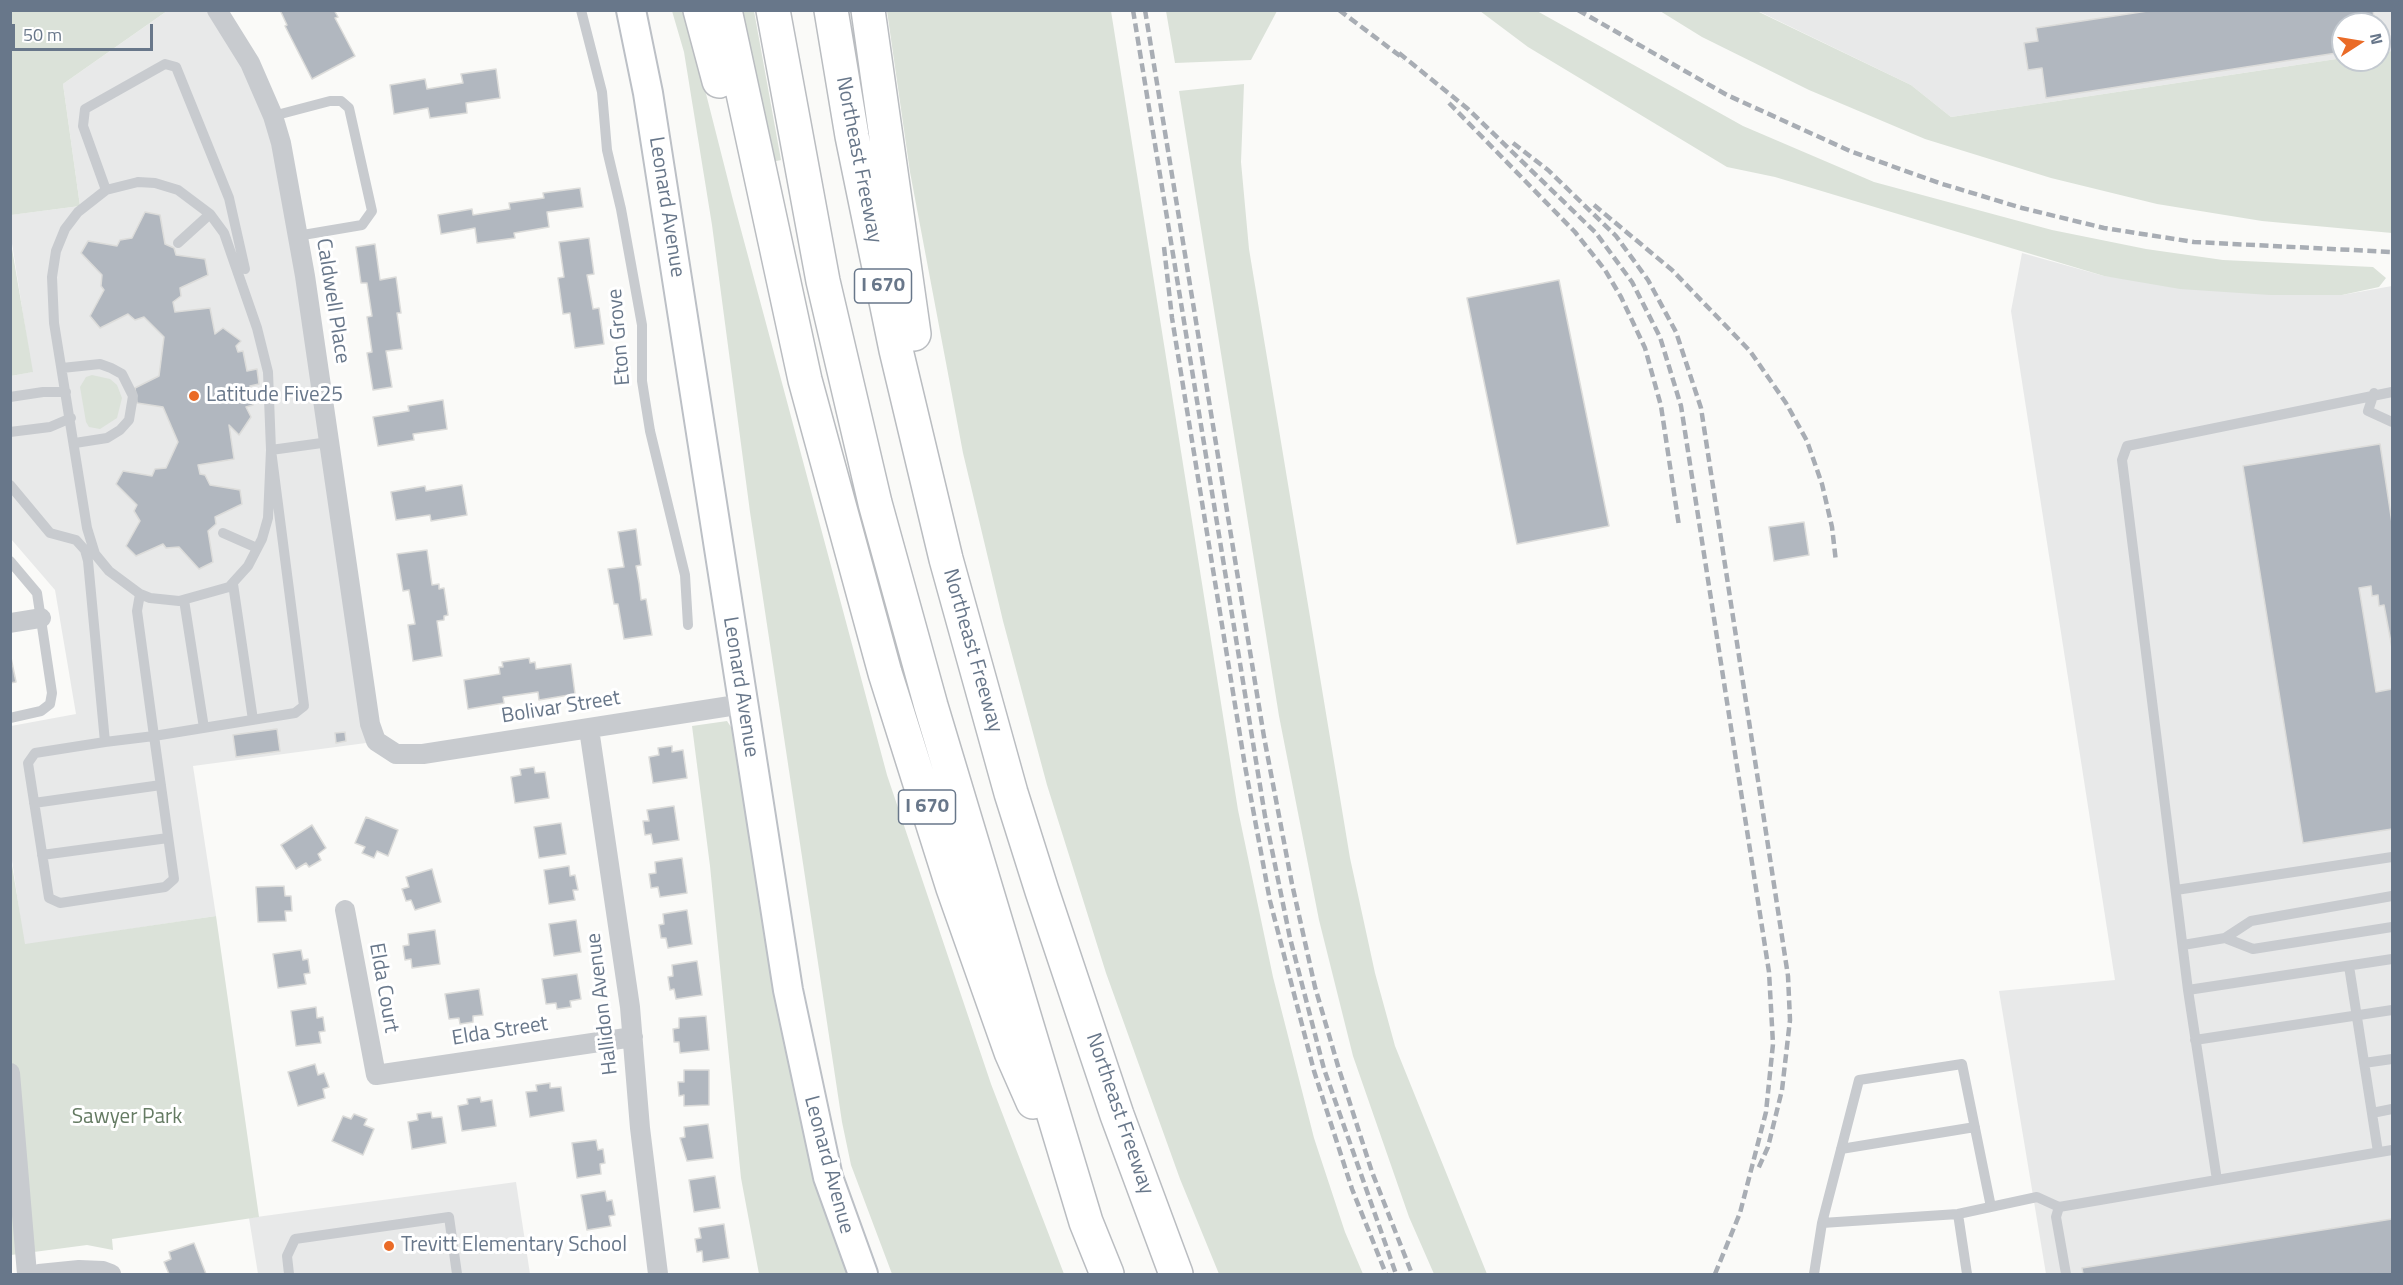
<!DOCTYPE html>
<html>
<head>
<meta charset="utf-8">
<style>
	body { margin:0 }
	#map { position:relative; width:2403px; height:1285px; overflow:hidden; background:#fafaf8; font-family:"Titillium Web",sans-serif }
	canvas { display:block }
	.frame { position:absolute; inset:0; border:12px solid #68778a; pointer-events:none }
	.north { position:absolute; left:2331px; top:12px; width:60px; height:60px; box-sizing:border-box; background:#fff; border:2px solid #c3c9d0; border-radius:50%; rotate:78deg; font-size:16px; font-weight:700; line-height:24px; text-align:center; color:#68778a }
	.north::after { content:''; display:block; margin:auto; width:21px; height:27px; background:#ea6b27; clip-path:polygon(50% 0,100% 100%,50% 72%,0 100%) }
	.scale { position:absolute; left:12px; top:24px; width:141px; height:27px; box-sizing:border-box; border:3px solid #68778a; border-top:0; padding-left:8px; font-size:18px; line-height:21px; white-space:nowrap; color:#68778a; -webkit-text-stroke:4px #fff; paint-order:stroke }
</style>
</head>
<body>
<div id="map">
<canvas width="2403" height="1285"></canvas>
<div class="frame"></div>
<div class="north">N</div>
<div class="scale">50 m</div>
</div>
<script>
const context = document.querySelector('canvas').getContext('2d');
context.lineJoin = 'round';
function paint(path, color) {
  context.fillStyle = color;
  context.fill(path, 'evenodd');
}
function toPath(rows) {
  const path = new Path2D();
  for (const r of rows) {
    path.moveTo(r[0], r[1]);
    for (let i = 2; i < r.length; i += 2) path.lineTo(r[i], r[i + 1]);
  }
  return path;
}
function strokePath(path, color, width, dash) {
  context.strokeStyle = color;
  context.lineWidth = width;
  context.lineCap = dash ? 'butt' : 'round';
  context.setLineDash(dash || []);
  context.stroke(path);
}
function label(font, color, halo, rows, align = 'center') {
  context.font = font + ' "Titillium Web",sans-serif';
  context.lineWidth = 6;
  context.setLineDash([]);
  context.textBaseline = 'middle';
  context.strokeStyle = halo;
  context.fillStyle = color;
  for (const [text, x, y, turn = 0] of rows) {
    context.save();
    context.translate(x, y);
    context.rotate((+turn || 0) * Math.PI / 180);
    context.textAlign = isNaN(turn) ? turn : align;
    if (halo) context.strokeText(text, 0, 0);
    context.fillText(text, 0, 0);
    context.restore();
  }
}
paint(toPath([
	[167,11,215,11,273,105,381,741,193,766,216,916,24,945,11,853,11,726,76,714,55,590,11,539,11,376,32,372,11,237,10,215,80,206,63,84],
	[1758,11,2392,11,2392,51,2379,53,2379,24,2343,24,2343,58,1951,117,1911,85],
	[2022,253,2104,276,2342,295,2392,286,2392,1274,2046,1274,1999,991,2115,980,2011,311],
	[516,1182,530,1274,258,1274,249,1218]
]), '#e8e9e9');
paint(toPath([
	[10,11,167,11,63,84,80,206,11,215],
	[672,11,685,11,733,200,887,775,991,1084,1064,1274,892,1274,851,1165,842,1122,750,512,712,225,684,52],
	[738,11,754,11,781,160,772,162],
	[887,11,1111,11,1238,810,1273,977,1314,1138,1345,1232,1363,1274,1219,1274,1180,1179,1106,973,1047,785,1003,621,963,453,910,172],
	[1166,11,1166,10,1277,11,1251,60,1175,63],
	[1480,11,1537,11,1743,126,1874,182,2052,230,2146,249,2223,260,2373,267,2386,278,2379,287,2342,295,2270,295,2180,289,2104,276,1775,177,1727,167,1528,47],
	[1660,11,1757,11,1911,85,1951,117,2343,58,2379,60,2379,53,2392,51,2392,233,2262,221,2157,204,2051,178,1925,139,1809,90,1702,37],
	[1244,84,1241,162,1249,249,1350,858,1375,973,1395,1046,1487,1274,1434,1274,1409,1217,1353,1056,1319,920,1279,716,1179,91],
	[10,237,33,372,11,376,10,376],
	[92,375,110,379,117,385,122,398,117,418,100,429,89,427,86,422,80,387,86,377],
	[727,721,737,736,773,978,802,1126,824,1200,852,1274,759,1274,741,1178,710,866,692,726],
	[10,853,25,944,216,916,259,1217,112,1239,113,1250,87,1245,11,1255]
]), '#dbe2d9');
const building = toPath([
	[280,10,334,10,338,17,335,18,355,56,312,79,285,26,287,25,280,10],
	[2373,10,2375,24,2343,24,2343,52,2046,98,2042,68,2028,70,2024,43,2038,41,2036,28,2154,10,2373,10],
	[496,69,500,98,466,103,467,113,430,118,428,108,394,114,390,85,425,79,427,89,463,83,461,74,496,69],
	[580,188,583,207,547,212,549,227,514,233,515,238,477,243,475,228,441,234,438,215,472,209,473,215,510,209,509,203,544,198,543,193,580,188],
	[145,212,160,215,165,244,174,248,176,255,205,259,208,275,180,288,181,296,173,302,175,312,210,308,215,334,223,328,241,341,236,346,238,352,243,351,247,371,257,369,259,384,250,386,253,405,246,407,251,417,239,435,229,425,234,459,198,465,200,474,205,475,210,485,240,490,242,504,215,517,216,524,208,531,213,562,199,569,179,547,166,548,163,544,136,556,126,546,140,521,134,511,137,505,116,484,123,471,152,476,155,469,166,468,178,442,163,407,137,403,135,388,159,376,164,337,144,317,135,320,128,314,100,328,90,316,104,290,101,286,102,275,81,253,88,241,117,246,120,240,132,238,145,212],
	[589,238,594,274,587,275,593,309,599,308,604,344,575,348,570,313,563,314,558,278,564,277,559,242,589,238],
	[375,244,380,280,396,277,401,313,397,313,402,349,386,351,392,387,373,390,367,353,372,352,367,317,372,316,367,283,361,283,356,247,375,244],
	[1559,280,1609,526,1517,544,1467,298,1559,280],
	[443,400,447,429,413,434,414,440,378,446,373,417,409,411,408,406,443,400],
	[2380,444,2392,523,2392,648,2384,605,2379,606,2378,595,2372,596,2371,586,2359,588,2376,692,2392,689,2392,829,2303,843,2243,466,2380,444],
	[462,485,467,515,431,521,430,515,396,520,391,492,425,486,426,491,462,485],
	[1804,522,1809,555,1774,561,1769,527,1804,522],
	[636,529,641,565,636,566,639,583,641,600,646,599,652,635,624,639,618,604,614,604,608,569,624,567,618,532,636,529],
	[427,550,432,585,439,584,439,589,444,588,448,615,444,616,444,620,437,621,442,656,413,661,408,625,415,624,409,590,403,591,397,554,427,550],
	[10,653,16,682,10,683,10,653],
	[529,658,530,663,535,662,536,669,571,664,575,694,539,700,538,692,503,697,504,703,468,709,464,680,500,674,499,667,503,667,502,662,529,658],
	[277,729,280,751,236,757,233,735,277,729],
	[345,732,346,741,336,743,335,733,345,732],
	[672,746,672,752,683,750,687,778,653,783,649,757,659,755,658,748,672,746],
	[534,767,535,773,545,772,549,798,515,803,511,777,521,775,520,769,534,767],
	[674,806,679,840,653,844,651,834,645,835,643,821,649,821,647,810,674,806],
	[366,817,398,830,388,856,377,851,374,858,362,853,365,847,355,843,366,817],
	[561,823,566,854,539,858,534,827,561,823],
	[312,825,326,848,318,854,321,860,309,867,306,863,296,869,281,845,312,825],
	[682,858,687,893,660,897,658,887,651,888,649,874,656,873,655,862,682,858],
	[569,866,570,876,575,875,578,890,573,890,575,900,549,904,544,870,569,866],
	[432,869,441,902,415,910,411,900,406,901,402,889,409,887,406,877,432,869],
	[284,886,285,896,291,896,292,911,285,911,286,921,258,922,256,887,284,886],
	[687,910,692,944,668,948,666,938,661,938,659,925,664,924,663,914,687,910],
	[576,920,581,952,554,956,549,924,576,920],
	[435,930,440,964,412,968,411,959,405,960,403,946,409,945,408,934,435,930],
	[301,950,303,960,308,959,310,973,304,974,306,984,278,988,273,954,301,950],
	[697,961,702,995,676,999,674,989,670,990,668,977,673,976,672,965,697,961],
	[577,974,581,999,570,1001,571,1007,557,1009,556,1003,546,1004,542,979,577,974],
	[479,989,483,1015,473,1016,473,1022,460,1024,459,1018,449,1019,445,994,479,989],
	[316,1007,317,1018,323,1017,325,1031,319,1032,321,1043,296,1046,291,1011,316,1007],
	[706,1016,709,1050,680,1053,679,1042,674,1042,673,1029,679,1028,679,1018,706,1016],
	[315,1064,318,1075,324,1073,329,1087,323,1089,325,1098,298,1106,288,1072,315,1064],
	[684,1070,709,1070,709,1105,684,1106,684,1095,679,1096,678,1082,684,1082,684,1070],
	[550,1083,550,1088,561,1087,564,1111,530,1117,526,1092,537,1091,536,1085,550,1083],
	[480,1097,481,1102,492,1100,496,1126,462,1131,458,1106,468,1104,467,1099,480,1097],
	[431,1112,432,1118,442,1117,446,1143,412,1149,408,1122,418,1120,417,1114,431,1112],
	[354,1114,367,1119,364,1125,374,1129,363,1155,332,1141,343,1116,351,1119,354,1114],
	[708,1124,713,1158,687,1161,680,1138,685,1137,684,1127,708,1124],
	[596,1140,598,1150,603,1149,605,1163,600,1164,601,1174,577,1178,572,1143,596,1140],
	[715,1176,720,1208,694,1212,689,1180,715,1176],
	[605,1191,607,1201,612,1200,615,1215,609,1216,611,1226,587,1230,581,1195,605,1191],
	[2392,1219,2392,1274,2083,1274,2082,1268,2392,1219],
	[724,1224,729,1258,703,1262,702,1251,697,1252,695,1239,701,1238,699,1228,724,1224],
	[194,1243,206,1274,169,1274,164,1262,171,1259,169,1252,194,1243]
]);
paint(building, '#b1b7bf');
strokePath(building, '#dcdcda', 1.5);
const secondary = toPath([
	[631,10,648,93,788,990,828,1177,863,1274]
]);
const highway = toPath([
	[700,10,719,81],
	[725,10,805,380,885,673,953,888,1011,1052,1033,1102],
	[773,10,823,281,875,503,931,706,1086,1222,1107,1274],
	[831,10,852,136,896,350,946,559,1011,793,1042,891,1117,1115,1176,1274],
	[868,10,914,334]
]);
strokePath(secondary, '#bcc0c6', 32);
strokePath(highway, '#babdc1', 36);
strokePath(toPath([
	[581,10,602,92,607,150,621,209,642,325,642,381,650,431,685,575,688,625],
	[273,116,330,101,341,101,349,108,372,211,362,225,297,236],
	[138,182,155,183,178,190,210,214,224,233,257,328,268,372,271,450,268,518,262,539,248,566,229,587,179,601,150,598,140,594,109,571,95,554,87,528,54,323,52,277,56,251,65,229,78,212,106,190,138,182],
	[106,190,83,126,85,109,165,64,176,67,229,198,245,269],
	[178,243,210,214],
	[62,368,100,364,111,368,122,374,133,396,129,420,120,430,107,438,75,443],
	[2374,393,2368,411,2392,422],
	[10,397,43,392,66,392],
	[10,432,50,427,71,418],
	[271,450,329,442],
	[10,485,50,533,76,540,85,550,88,561,105,742,35,753,28,763,49,898,60,903,165,887,174,879,154,736,295,713,304,706,271,450],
	[223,533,257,548],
	[10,561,37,593,52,693,50,704,41,711,10,718],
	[233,584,253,720],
	[184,600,204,728],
	[105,742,154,736,137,611,140,594],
	[34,803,161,785],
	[42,855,168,838],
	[2176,890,2392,857],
	[2392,896,2251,921,2225,938,2253,949,2392,927],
	[2183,945,2225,938],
	[2349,966,2378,1152],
	[2188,990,2392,959],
	[2195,1040,2392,1010],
	[2364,1063,2392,1059],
	[2372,1113,2392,1109],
	[1841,1149,1975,1127],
	[2217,1180,2188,990,2122,460,2127,446,2392,392],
	[1958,1214,1967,1274],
	[1822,1223,1859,1080,1962,1064,1991,1207],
	[289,1274,287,1256,295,1239,449,1217,457,1274],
	[1814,1274,1822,1223,1958,1214,2037,1197,2059,1207],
	[2066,1274,2056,1217,2059,1207,2392,1150]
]), '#c8cbcf', 10);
strokePath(toPath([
	[217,10,250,63,273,116,281,143,305,276,370,724,376,741,396,754,423,754,743,704],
	[10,623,41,618],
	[589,729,630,1007,640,1128,658,1274],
	[345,910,376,1075,633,1037],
	[10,1073,27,1274],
	[39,1274,79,1270,103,1271,111,1274]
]), '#c8cbcf', 20);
strokePath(secondary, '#fff', 28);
strokePath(highway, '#fff', 33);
strokePath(toPath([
	[1133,10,1265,816,1290,938,1324,1069,1396,1274],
	[1145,10,1264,737,1292,884,1315,987,1338,1066,1372,1172,1412,1274],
	[1339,10,1404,59],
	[1578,10,1727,95,1850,151,1939,183,2022,208,2104,228,2194,242,2392,252],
	[1399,53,1468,109,1596,233,1632,282,1660,337,1681,406,1769,972,1773,1044,1766,1112,1740,1213,1715,1274],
	[1449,103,1575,232,1605,270,1621,297,1645,348,1661,406,1679,526],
	[1513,143,1548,170,1616,236,1648,280,1676,332,1701,408,1788,976,1790,1020,1782,1090,1768,1147,1758,1169],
	[1594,205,1672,270,1750,351,1786,403,1807,441,1822,484,1832,527,1836,562],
	[1164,247,1172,318,1245,766,1270,901,1314,1071,1352,1189,1386,1274]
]), '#a8adb4', 4.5, [9, 4.5]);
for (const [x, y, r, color] of [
	[194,396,6,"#ea6b27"],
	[389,1246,6,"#ea6b27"]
]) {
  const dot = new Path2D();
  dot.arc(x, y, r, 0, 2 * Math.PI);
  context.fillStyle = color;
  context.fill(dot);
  strokePath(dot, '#fff', 2);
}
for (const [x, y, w] of [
	[883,286,57],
	[927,807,57]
]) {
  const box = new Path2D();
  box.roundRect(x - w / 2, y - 17, w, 34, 4.5);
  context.fillStyle = '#fff';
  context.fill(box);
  strokePath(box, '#68778a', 1.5);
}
label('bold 20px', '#68778a', null, [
	["I 670",883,286],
	["I 670",927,807]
]);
label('21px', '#68778a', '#fff', [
	["Northeast Freeway",858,160,79],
	["Leonard Avenue",666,207,81],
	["Caldwell Place",332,301,81],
	["Eton Grove",620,337,-95],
	["Northeast Freeway",972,651,74],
	["Leonard Avenue",740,687,81],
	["Bolivar Street",561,708,-9],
	["Elda Court",383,988,80],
	["Hallidon Avenue",603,1004,-97],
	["Elda Street",500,1032,-9],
	["Northeast Freeway",1119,1114,71],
	["Leonard Avenue",828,1165,75]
]);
label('21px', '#68778a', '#fff', [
	["Latitude Five25",206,396],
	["Trevitt Elementary School",401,1246]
], 'left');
label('21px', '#657b63', '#fff', [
	["Sawyer Park",127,1118]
]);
</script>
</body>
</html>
